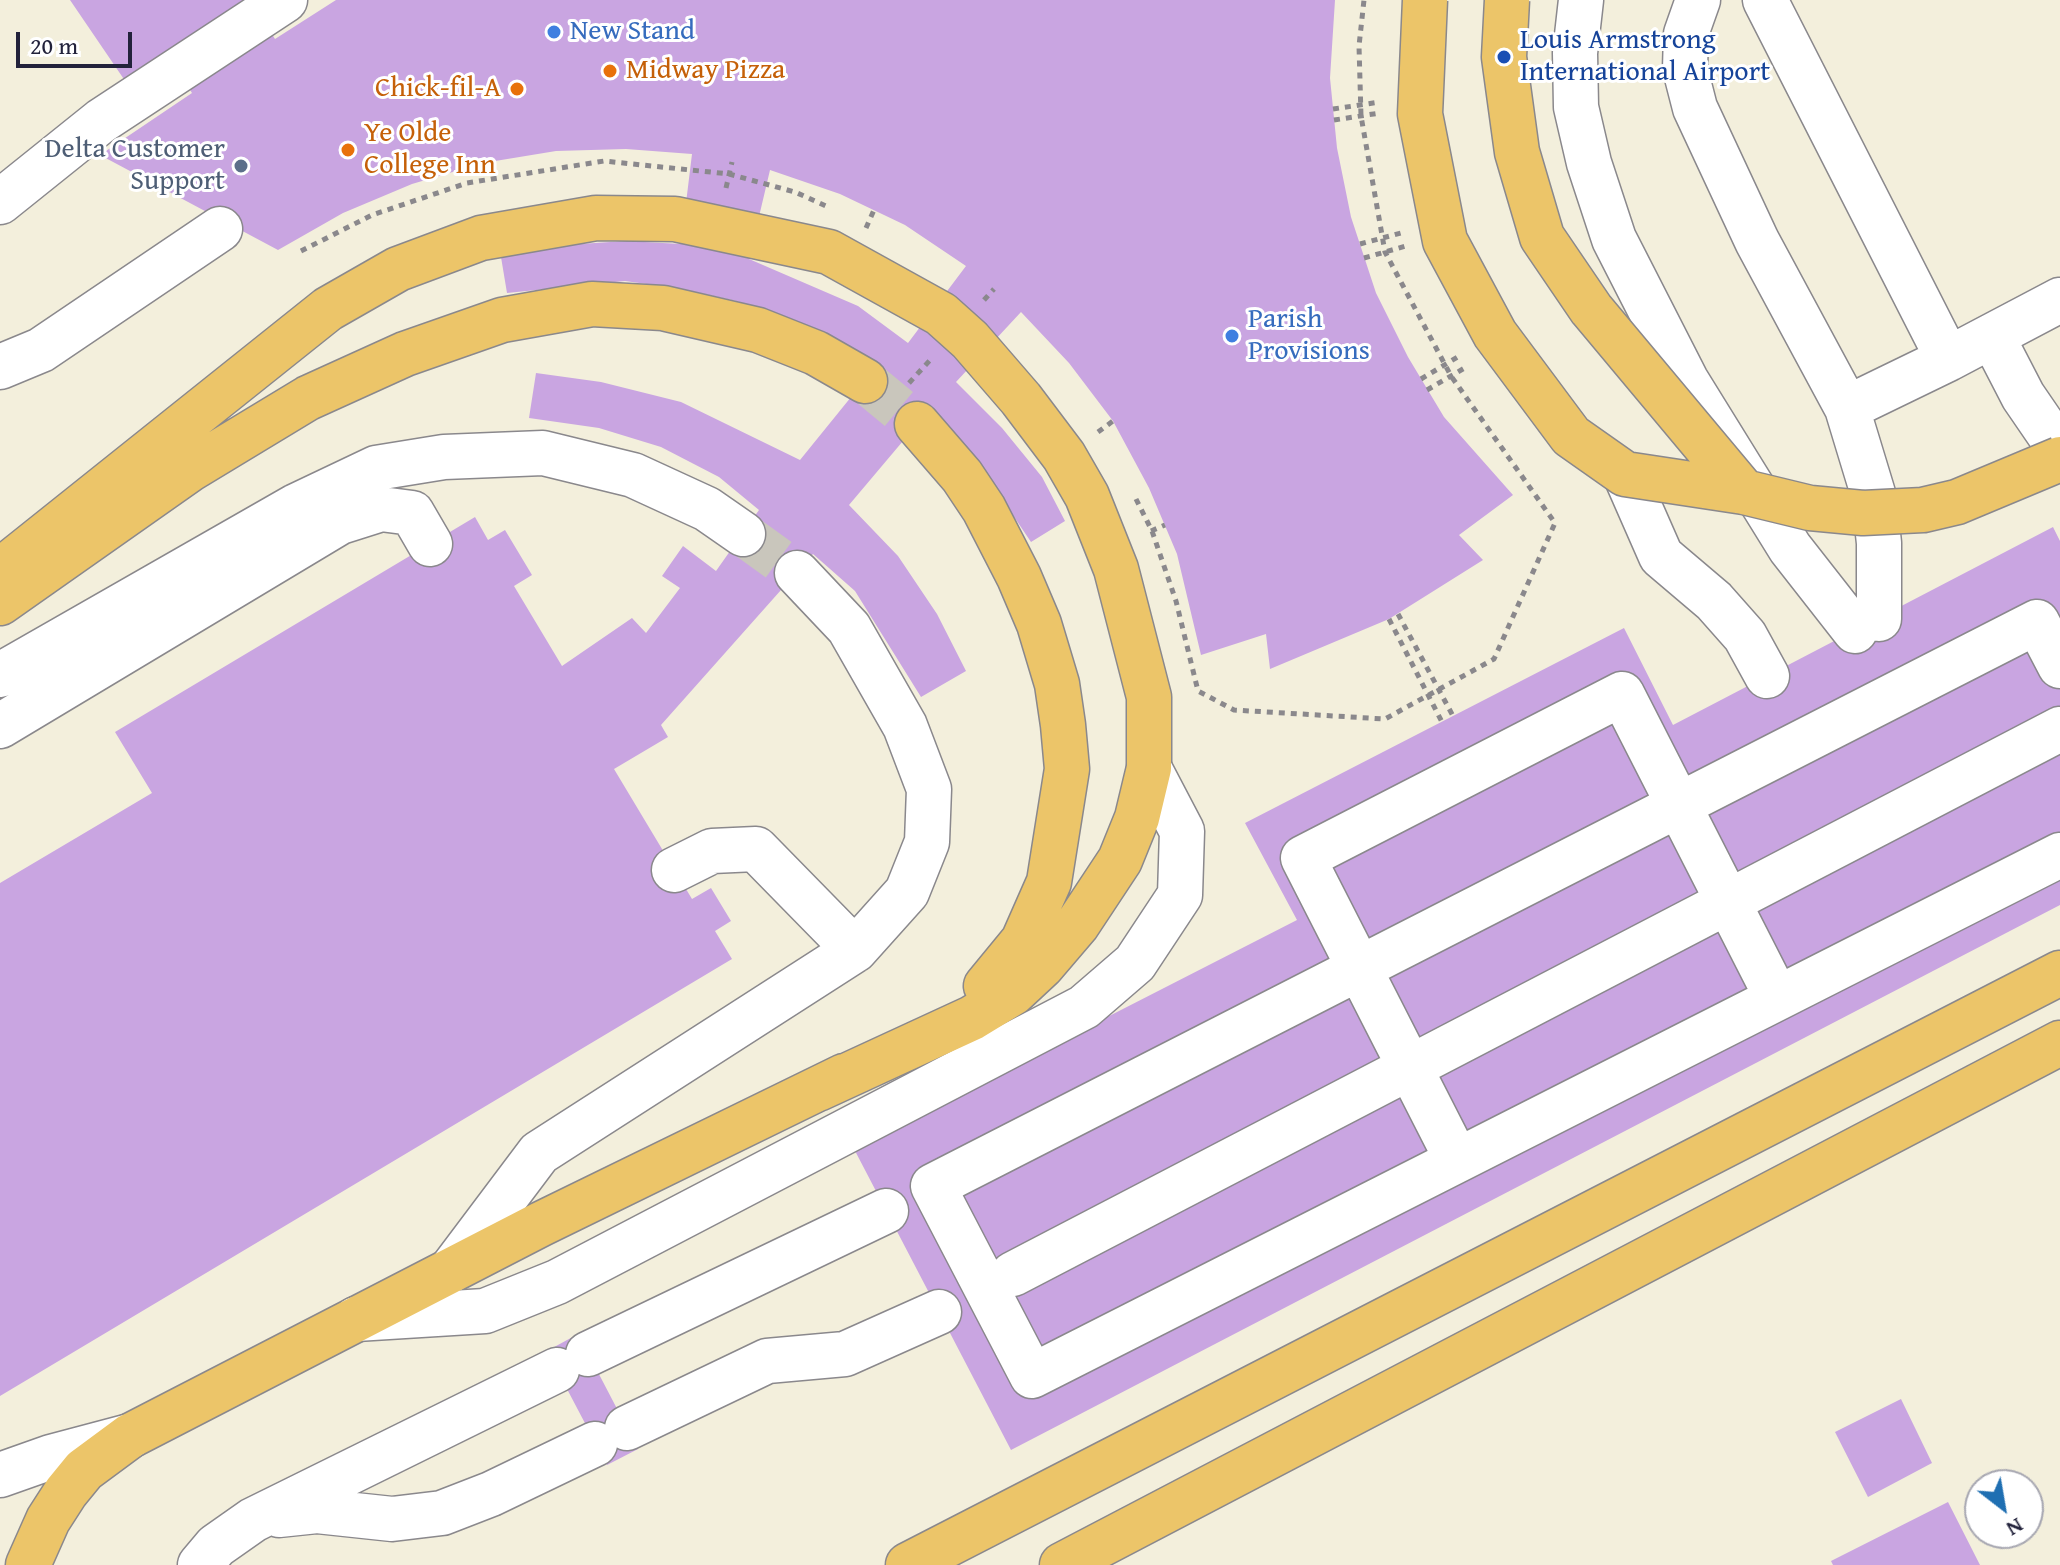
<!DOCTYPE html>
<html>
<head>
<meta charset="utf-8">
<style>
	body { margin:0 }
	#map { position:relative; width:2060px; height:1565px; overflow:hidden; background:#f3efdc; font-family:"Gentium Book Plus",serif }
	canvas { display:block }
	.north { position:absolute; left:1964px; top:1469px; width:80px; height:80px; box-sizing:border-box; background:#fff; border:2px solid #a7a7b1; border-radius:50%; rotate:149deg; font-size:22px; font-weight:700; line-height:32px; text-align:center; color:#22223b }
	.north::after { content:''; display:block; margin:auto; width:28px; height:36px; background:#1f6fb2; clip-path:polygon(50% 0,100% 100%,50% 72%,0 100%) }
	.scale { position:absolute; left:16px; top:32px; width:116px; height:36px; box-sizing:border-box; border:4px solid #22223b; border-top:0; padding-left:10px; font-size:24px; line-height:28px; white-space:nowrap; color:#22223b; -webkit-text-stroke:6px #fff; paint-order:stroke }
</style>
</head>
<body>
<div id="map">
<canvas width="2060" height="1565"></canvas>
<div class="north">N</div>
<div class="scale">20 m</div>
</div>
<script>
const context = document.querySelector('canvas').getContext('2d');
context.lineJoin = 'round';
function paint(path, color) {
  context.fillStyle = color;
  context.fill(path, 'evenodd');
}
function toPath(rows) {
  const path = new Path2D();
  for (const r of rows) {
    path.moveTo(r[0], r[1]);
    for (let i = 2; i < r.length; i += 2) path.lineTo(r[i], r[i + 1]);
  }
  return path;
}
function strokePath(path, color, width, dash) {
  context.strokeStyle = color;
  context.lineWidth = width;
  context.lineCap = dash ? 'butt' : 'round';
  context.setLineDash(dash || []);
  context.stroke(path);
}
function label(font, color, halo, rows, align = 'center') {
  context.font = font + ' "Gentium Book Plus",serif';
  context.lineWidth = 6;
  context.setLineDash([]);
  context.textBaseline = 'middle';
  context.strokeStyle = halo;
  context.fillStyle = color;
  for (const [text, x, y, turn = 0] of rows) {
    context.save();
    context.translate(x, y);
    context.rotate((+turn || 0) * Math.PI / 180);
    context.textAlign = isNaN(turn) ? turn : align;
    if (halo) context.strokeText(text, 0, 0);
    context.fillText(text, 0, 0);
    context.restore();
  }
}
paint(toPath([
	[70,0,275,0,258,12,275,39,336,0,1335,0,1330,78,1337,148,1351,217,1376,293,1408,357,1444,417,1513,495,1459,535,1483,560,1389,619,1270,669,1266,634,1201,655,1177,554,1149,488,1113,421,1069,363,1021,312,956,382,1002,428,1042,477,1065,521,1031,542,969,450,930,409,849,505,898,556,937,614,966,671,921,697,855,591,813,554,661,725,668,737,614,769,692,899,711,888,731,921,715,931,732,959,0,1396,0,883,152,793,115,732,475,517,488,540,505,530,532,575,514,586,562,666,632,618,646,633,680,588,662,576,683,546,716,571,759,510,719,477,661,447,599,428,529,418,536,373,601,382,681,402,800,460,877,365,788,318,736,301,682,289,625,281,507,293,501,257,564,245,626,241,681,244,692,154,626,149,556,151,483,163,412,184,343,213,278,250,100,155,192,93,175,66,134,94],
	[770,170,840,194,905,225,966,266,908,343,858,306,749,259],
	[2053,527,2060,541,2060,905,1011,1450,853,1147,1297,920,1245,823,1624,628,1673,725],
	[578,1334,638,1449,607,1465,547,1351],
	[1901,1399,1932,1463,1868,1497,1835,1432],
	[1948,1502,1980,1565,1833,1565,1831,1561]
]), '#c9a5e1');
strokePath(toPath([
	[743,534,797,573]
]), '#c9c6bc', 44, [44, 22]);
strokePath(toPath([
	[865,381,917,424]
]), '#c9c6bc', 44, [44, 22]);
const minor = toPath([
	[1581,0,1575,53,1576,107,1589,163,1614,239,1686,380,1790,548,1855,631],
	[1698,0,1686,34,1685,69,1695,108,1757,241,1847,408,1948,359],
	[1765,0,1948,359,2060,300],
	[0,202,101,121,285,0],
	[1992,336,2023,396,2060,450],
	[0,367,41,350,220,229],
	[1847,408,1874,497,1879,543,1879,619],
	[1625,474,1661,556,1714,601,1745,636,1767,676],
	[2060,666,2037,622,933,1186,1032,1376,2060,855],
	[0,675,296,506,376,468,444,457,543,453,633,475,707,509,743,534],
	[0,726,340,522,381,509,412,513,430,544],
	[674,870,712,851,756,849,855,950],
	[1457,1160,1303,858,1622,694,1777,998],
	[451,1270,539,1153,855,950,907,892,927,842,929,789,905,726,849,628,797,573],
	[1013,1274,2060,729],
	[356,1319,485,1311,557,1282,1084,1007,1135,963,1180,895,1182,831,1149,768],
	[588,1354,886,1211],
	[627,1428,767,1361,845,1354,939,1312],
	[0,1475,51,1457,130,1436],
	[279,1515,317,1511,392,1519,442,1513,491,1494,595,1444],
	[200,1565,216,1546,253,1520,557,1370]
]);
const major = toPath([
	[917,424,962,476,984,509,1019,577,1039,624,1057,684,1063,725,1067,769,1049,882,1023,941,986,986],
	[0,571,328,309,398,269,481,238,596,218,675,219,829,252,941,314,970,340,1021,399,1064,456,1087,496,1116,569,1149,697,1149,768,1137,818,1120,860,1077,925,1042,966,1013,993,972,1018,818,1089],
	[0,603,189,470,308,398,405,354,502,320,592,304,663,308,758,330,816,353,865,381],
	[28,1565,48,1520,66,1492,84,1470,130,1436,541,1224,844,1076],
	[908,1565,2060,973],
	[1062,1565,2060,1043]
]);
strokePath(minor, '#8a888c', 47);
strokePath(major, '#8a888c', 47);
strokePath(toPath([
	[1334,120,1380,113],
	[726,188,732,162],
	[866,228,874,210],
	[301,251,372,215,467,183,604,161,729,174,795,192,826,206],
	[1364,258,1406,246],
	[984,300,994,289],
	[909,383,932,358],
	[1427,390,1468,366],
	[1098,432,1113,421],
	[1136,499,1152,531,1176,601,1198,691,1234,710,1385,719,1494,659,1555,523,1451,376,1385,252,1361,116,1359,46,1364,0],
	[1151,531,1165,525],
	[1398,614,1453,716]
]), '#8a888c', 5, [6, 6]);
strokePath(minor, '#fff', 44);
strokePath(major, '#ecc569', 44);
const majorBridge = toPath([
	[1425,0,1420,114,1445,241,1495,334,1571,436,1625,474,1744,492],
	[1507,0,1504,57,1517,152,1542,237,1591,309,1744,492,1810,508,1863,513,1923,510,1957,502,2060,459]
]);
strokePath(majorBridge, '#8a888c', 47, []);
strokePath(toPath([
	[1333,109,1380,102],
	[1360,244,1401,233],
	[1421,379,1461,355],
	[1389,619,1442,722]
]), '#8a888c', 5, [6, 6]);
strokePath(majorBridge, '#ecc569', 44);
for (const [x, y, r, color] of [
	[554,32,8,"#3f7fe0"],
	[1504,57,8,"#1a4fb4"],
	[610,71,8,"#e8710a"],
	[517,89,8,"#e8710a"],
	[348,150,8,"#e8710a"],
	[241,166,8,"#5c6f8a"],
	[1232,336,8,"#3f7fe0"]
]) {
  const dot = new Path2D();
  dot.arc(x, y, r, 0, 2 * Math.PI);
  context.fillStyle = color;
  context.fill(dot);
  strokePath(dot, '#fff', 3);
}
label('28px', '#366cbe', '#fff', [
	["New Stand",570,32],
	["Parish",1248,320],
	["Provisions",1248,352]
], 'left');
label('28px', '#164399', '#fff', [
	["Louis Armstrong",1520,41],
	["International Airport",1520,73]
], 'left');
label('28px', '#c56008', '#fff', [
	["Midway Pizza",626,71],
	["Chick-fil-A",501,89,"right"],
	["Ye Olde",364,134],
	["College Inn",364,166]
], 'left');
label('28px', '#4e5e75', '#fff', [
	["Delta Customer",225,150],
	["Support",225,182]
], 'right');
</script>
</body>
</html>
